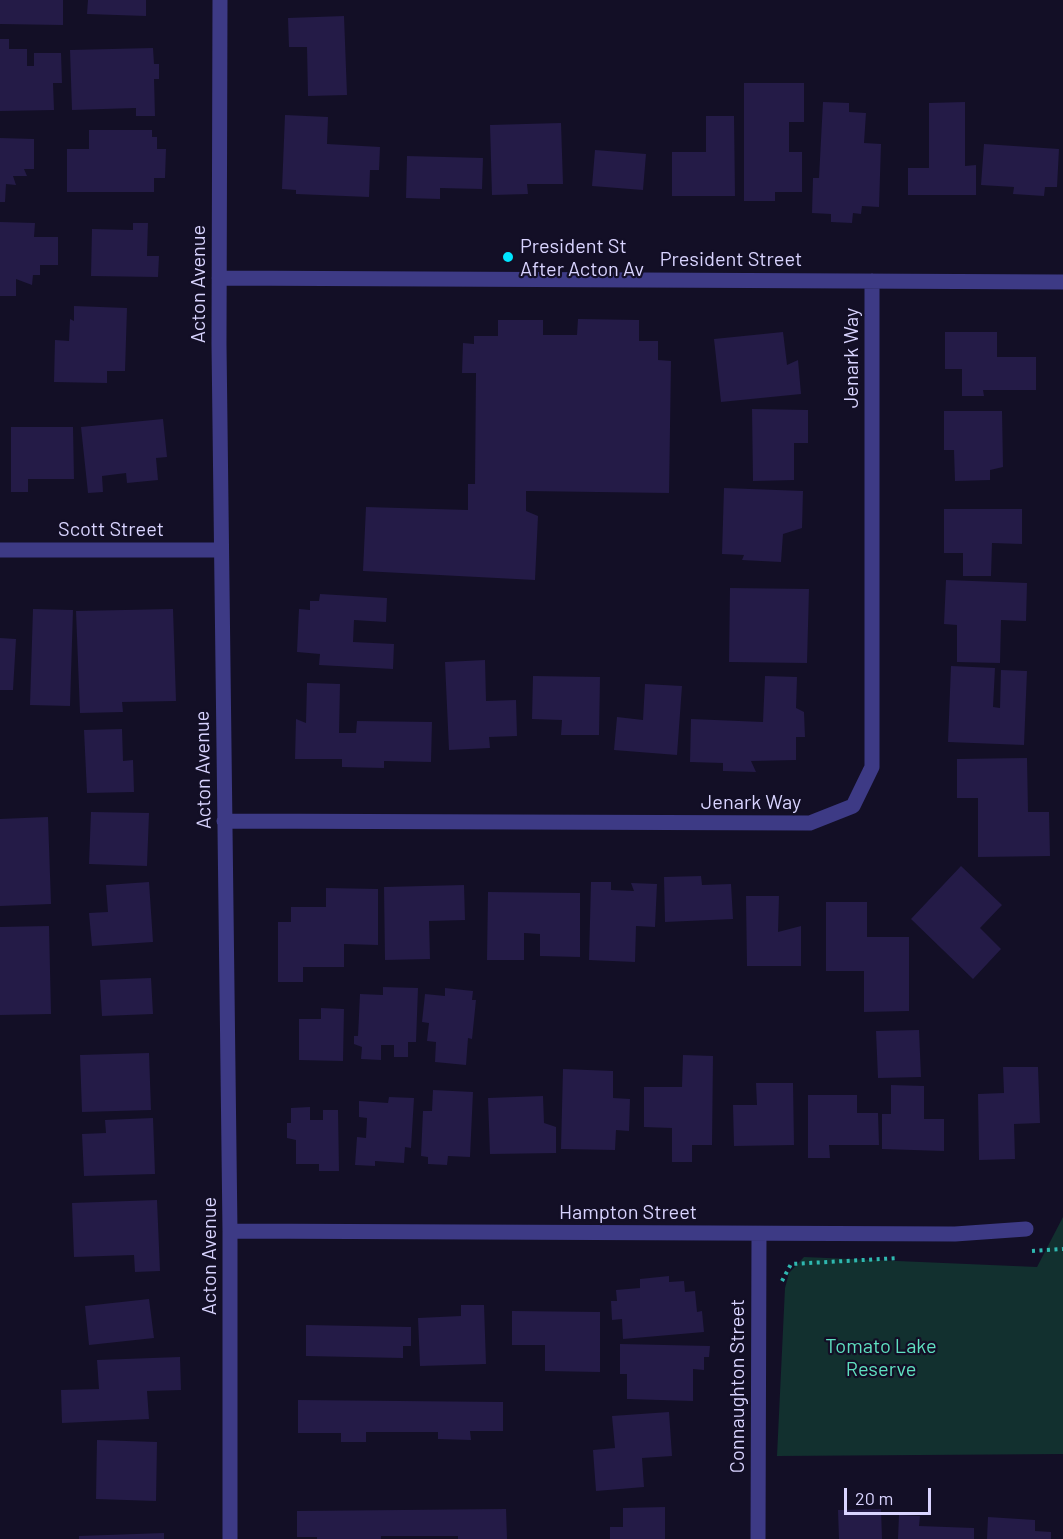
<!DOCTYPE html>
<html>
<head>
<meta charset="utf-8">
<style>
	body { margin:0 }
	#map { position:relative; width:1063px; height:1539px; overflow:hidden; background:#130f26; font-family:Barlow,sans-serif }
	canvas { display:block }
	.scale { position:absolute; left:844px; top:1488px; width:87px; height:27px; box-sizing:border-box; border:3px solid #d9d4ff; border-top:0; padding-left:8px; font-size:18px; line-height:21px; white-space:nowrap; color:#d9d4ff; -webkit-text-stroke:4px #130f26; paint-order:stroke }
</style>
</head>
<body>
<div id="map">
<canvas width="1063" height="1539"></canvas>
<div class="scale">20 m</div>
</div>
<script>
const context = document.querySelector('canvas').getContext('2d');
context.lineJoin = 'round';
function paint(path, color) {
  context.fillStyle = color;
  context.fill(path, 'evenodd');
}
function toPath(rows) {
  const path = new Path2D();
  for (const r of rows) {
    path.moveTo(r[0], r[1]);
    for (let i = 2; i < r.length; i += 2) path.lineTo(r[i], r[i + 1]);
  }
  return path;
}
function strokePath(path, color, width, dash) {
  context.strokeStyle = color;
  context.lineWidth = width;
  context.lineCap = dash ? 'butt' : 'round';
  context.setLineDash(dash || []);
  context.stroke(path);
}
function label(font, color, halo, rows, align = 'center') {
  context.font = font + ' Barlow,sans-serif';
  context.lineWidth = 4.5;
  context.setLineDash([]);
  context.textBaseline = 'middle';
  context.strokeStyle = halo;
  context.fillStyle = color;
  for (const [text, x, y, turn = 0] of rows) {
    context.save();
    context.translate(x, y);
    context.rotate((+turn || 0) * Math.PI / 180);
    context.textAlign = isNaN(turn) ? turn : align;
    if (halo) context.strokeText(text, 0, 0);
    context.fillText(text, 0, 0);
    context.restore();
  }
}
paint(toPath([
	[1063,1217,1063,1454,777,1456,785,1288,789,1273,804,1257,1037,1267]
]), '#12302f');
paint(toPath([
	[0,0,63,0,63,25,0,24],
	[88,0,146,0,146,16,87,14],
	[344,16,347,95,308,96,307,47,289,47,288,18],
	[0,39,9,39,9,49,27,49,27,66,34,66,34,53,61,53,62,83,53,83,54,110,0,111],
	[153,48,154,64,159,64,159,79,154,79,155,116,136,116,136,108,72,110,70,50],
	[744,83,804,83,804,122,789,122,789,152,802,152,802,192,775,192,775,201,744,201],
	[823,102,849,103,849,112,866,113,864,143,881,144,879,207,862,206,861,214,853,213,852,223,831,222,831,214,812,213,813,178,819,178],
	[965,102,965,166,976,165,976,195,908,195,908,168,929,168,929,103],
	[285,115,328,117,327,144,380,147,379,170,370,170,369,197,296,194,296,190,282,189],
	[706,116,734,116,735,196,672,196,672,152,706,152],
	[561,123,563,184,527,184,528,194,492,195,490,125],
	[89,130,152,130,152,137,157,137,157,149,166,149,165,178,154,178,154,192,67,192,67,149,89,149],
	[0,138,34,139,34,169,24,169,27,176,13,176,16,185,6,184,5,202,0,202],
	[984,144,1059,149,1057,187,1045,187,1044,196,1013,194,1014,187,981,185],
	[595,150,646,154,643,190,592,186],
	[407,156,483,158,482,189,440,188,440,199,406,198],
	[0,222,35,223,34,237,58,237,58,265,40,265,40,275,33,275,32,285,16,279,16,296,0,296],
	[133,223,148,223,147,256,159,256,158,277,91,276,92,229,133,230],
	[74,306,127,308,125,371,107,371,107,383,54,382,55,340,69,341,70,319,74,321],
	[578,319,639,320,639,341,658,341,658,360,671,361,669,493,526,491,526,511,538,516,535,580,363,571,366,507,468,510,468,484,475,484,476,373,462,373,463,343,474,344,474,336,498,336,498,320,543,320,543,335,577,335],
	[783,332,787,365,798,360,801,394,721,402,714,339],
	[945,332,997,332,997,357,1036,357,1036,390,983,390,984,396,962,396,962,369,945,369],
	[752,409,808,410,808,443,794,443,794,480,753,481],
	[944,411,1002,411,1003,467,990,470,990,480,955,481,954,450,944,450],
	[163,419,167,457,156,458,158,480,127,483,126,473,102,476,103,492,88,493,81,427],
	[11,427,73,427,74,479,28,479,28,492,11,492],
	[724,488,803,491,802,528,783,534,781,562,742,560,744,555,722,554],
	[944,509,1022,509,1022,544,992,543,991,576,963,576,963,553,944,553],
	[946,580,1027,583,1026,621,1001,620,1000,663,957,662,957,625,944,624],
	[730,588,809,589,807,663,729,662],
	[320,594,387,598,386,622,354,620,353,642,394,644,393,669,319,665,320,654,297,652,299,609,310,610,310,601,319,601],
	[33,609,73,610,70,706,30,705],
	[173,609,176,701,122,702,123,712,80,713,76,611],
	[0,638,16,639,13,690,0,690],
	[485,660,486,701,516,700,517,736,489,737,490,748,449,750,445,662],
	[951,666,995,668,993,707,1000,708,1001,670,1027,671,1024,745,948,742],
	[533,676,600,677,599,735,561,735,562,720,532,719],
	[765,676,797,677,796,708,804,712,805,737,796,737,796,760,751,761,756,772,723,771,723,763,690,762,691,719,763,722],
	[307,683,340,684,339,733,356,733,357,721,432,722,431,762,384,761,384,768,342,767,342,759,295,759,296,719,306,723],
	[645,684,682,686,677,755,614,750,617,717,643,720],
	[122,729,123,761,133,760,134,792,87,793,84,730],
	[1027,758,1028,812,1049,812,1050,856,978,857,978,798,957,798,957,759],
	[91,812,149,813,147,866,89,864],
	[48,817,51,904,0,906,0,819],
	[961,866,1002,905,980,928,1001,949,973,979,911,919],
	[701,876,702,885,731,884,733,919,665,922,664,877],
	[149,882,153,942,92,946,89,913,108,912,106,885],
	[591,882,611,882,611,890,634,891,631,883,657,884,655,927,636,926,635,962,589,960],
	[464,885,465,920,429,921,430,959,385,960,384,887],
	[326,888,378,889,378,945,344,944,344,967,303,967,303,982,278,982,278,922,291,922,291,907,326,907],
	[488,892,580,893,580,957,540,956,540,934,524,933,524,960,487,960],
	[746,896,779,896,778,932,801,926,801,966,747,966],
	[826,902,867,902,867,937,909,937,909,1011,864,1012,864,971,826,971],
	[49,926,51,1014,0,1015,0,927],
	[151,978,153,1014,102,1016,100,980],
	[383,987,418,988,416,1042,408,1042,408,1057,394,1057,394,1045,381,1045,381,1060,361,1059,362,1047,354,1044,354,1036,358,1036,360,994,383,995],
	[445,988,473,991,472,1000,476,1000,472,1039,468,1038,466,1065,435,1062,436,1042,427,1041,429,1023,422,1022,425,994,445,996],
	[321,1008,344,1009,343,1061,299,1060,299,1019,321,1019],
	[919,1030,921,1077,878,1078,876,1031],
	[149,1053,151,1110,82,1112,80,1055],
	[683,1055,713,1056,712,1145,692,1145,692,1162,672,1162,672,1128,644,1127,644,1087,682,1087],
	[1003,1067,1038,1067,1040,1123,1014,1124,1015,1159,979,1160,978,1094,1004,1093],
	[563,1069,613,1071,613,1098,630,1099,629,1131,616,1130,615,1150,561,1149],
	[756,1083,793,1083,794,1145,734,1146,733,1105,757,1105],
	[891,1085,924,1086,924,1119,944,1119,944,1151,882,1149,882,1114,891,1114],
	[433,1090,473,1092,470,1157,448,1156,447,1165,428,1164,428,1157,421,1156,423,1111,432,1111],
	[808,1095,857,1095,857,1113,878,1113,879,1145,829,1145,830,1158,808,1158],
	[543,1096,544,1123,556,1127,556,1153,490,1154,488,1098],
	[389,1097,414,1098,411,1148,405,1147,404,1163,375,1161,375,1166,355,1165,357,1137,366,1138,367,1118,359,1117,359,1101,388,1103],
	[310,1107,310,1120,323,1120,323,1110,338,1110,339,1171,319,1171,319,1164,296,1164,296,1140,287,1138,287,1123,291,1123,291,1108],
	[153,1118,155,1174,84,1176,82,1134,106,1133,105,1120],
	[157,1200,160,1271,135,1272,134,1255,74,1257,72,1203],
	[669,1276,669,1282,684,1281,685,1292,695,1291,697,1312,702,1311,704,1332,623,1339,622,1319,612,1320,611,1301,617,1301,616,1290,640,1288,640,1279],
	[149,1299,154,1338,89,1345,85,1306],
	[461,1305,484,1305,486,1364,420,1366,418,1318,461,1316],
	[512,1311,600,1312,600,1372,545,1371,545,1345,512,1345],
	[306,1325,411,1327,411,1346,403,1346,403,1358,306,1356],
	[620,1344,710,1346,709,1357,704,1357,704,1370,693,1369,693,1401,627,1399,627,1374,620,1374],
	[180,1357,181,1390,147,1391,149,1419,62,1423,61,1390,99,1389,97,1360],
	[298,1400,503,1402,503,1431,470,1431,471,1440,438,1439,438,1432,366,1432,366,1442,341,1442,341,1433,298,1433],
	[669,1412,672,1456,642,1458,644,1487,596,1491,593,1450,615,1448,612,1416],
	[97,1440,157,1442,156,1501,96,1499],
	[665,1507,665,1539,610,1539,610,1527,623,1527,623,1508],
	[506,1509,507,1539,458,1539,458,1536,381,1536,381,1539,317,1539,317,1537,297,1537,297,1511],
	[881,1509,882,1539,839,1539,838,1510],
	[899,1515,920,1516,919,1526,974,1528,974,1539,898,1539],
	[988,1517,1035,1520,1035,1531,1051,1532,1051,1539,987,1539],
	[164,1533,164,1539,79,1539,79,1536]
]), '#241b47');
strokePath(toPath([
	[1032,1251,1063,1249],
	[782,1281,791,1264,899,1258]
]), '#2fb8b0', 4, [3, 4.5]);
strokePath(toPath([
	[220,0,219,344,230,1231,230,1539],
	[219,278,1063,282],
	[0,550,221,550],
	[224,821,810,823,853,806,872,767,872,281],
	[230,1231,955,1234,1026,1229],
	[758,1539,759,1234]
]), '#3d3a85', 15);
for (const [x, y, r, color] of [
	[508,257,6,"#00e5ff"]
]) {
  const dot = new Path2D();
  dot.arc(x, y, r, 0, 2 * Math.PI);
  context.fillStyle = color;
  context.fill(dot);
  strokePath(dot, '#130f26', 2);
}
label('20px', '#d9d4ff', '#130f26', [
	["President St",520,246],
	["After Acton Av",520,269]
], 'left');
label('20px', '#d9d4ff', '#130f26', [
	["President Street",731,259],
	["Acton Avenue",198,284,-90],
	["Jenark Way",851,358,-90],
	["Scott Street",111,529],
	["Acton Avenue",203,770,-91],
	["Jenark Way",751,802],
	["Hampton Street",628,1212],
	["Acton Avenue",209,1256,-90],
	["Connaughton Street",737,1386,-90]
]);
label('20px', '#5fe0c0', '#130f26', [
	["Tomato Lake",881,1346],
	["Reserve",881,1369]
]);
</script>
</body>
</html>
